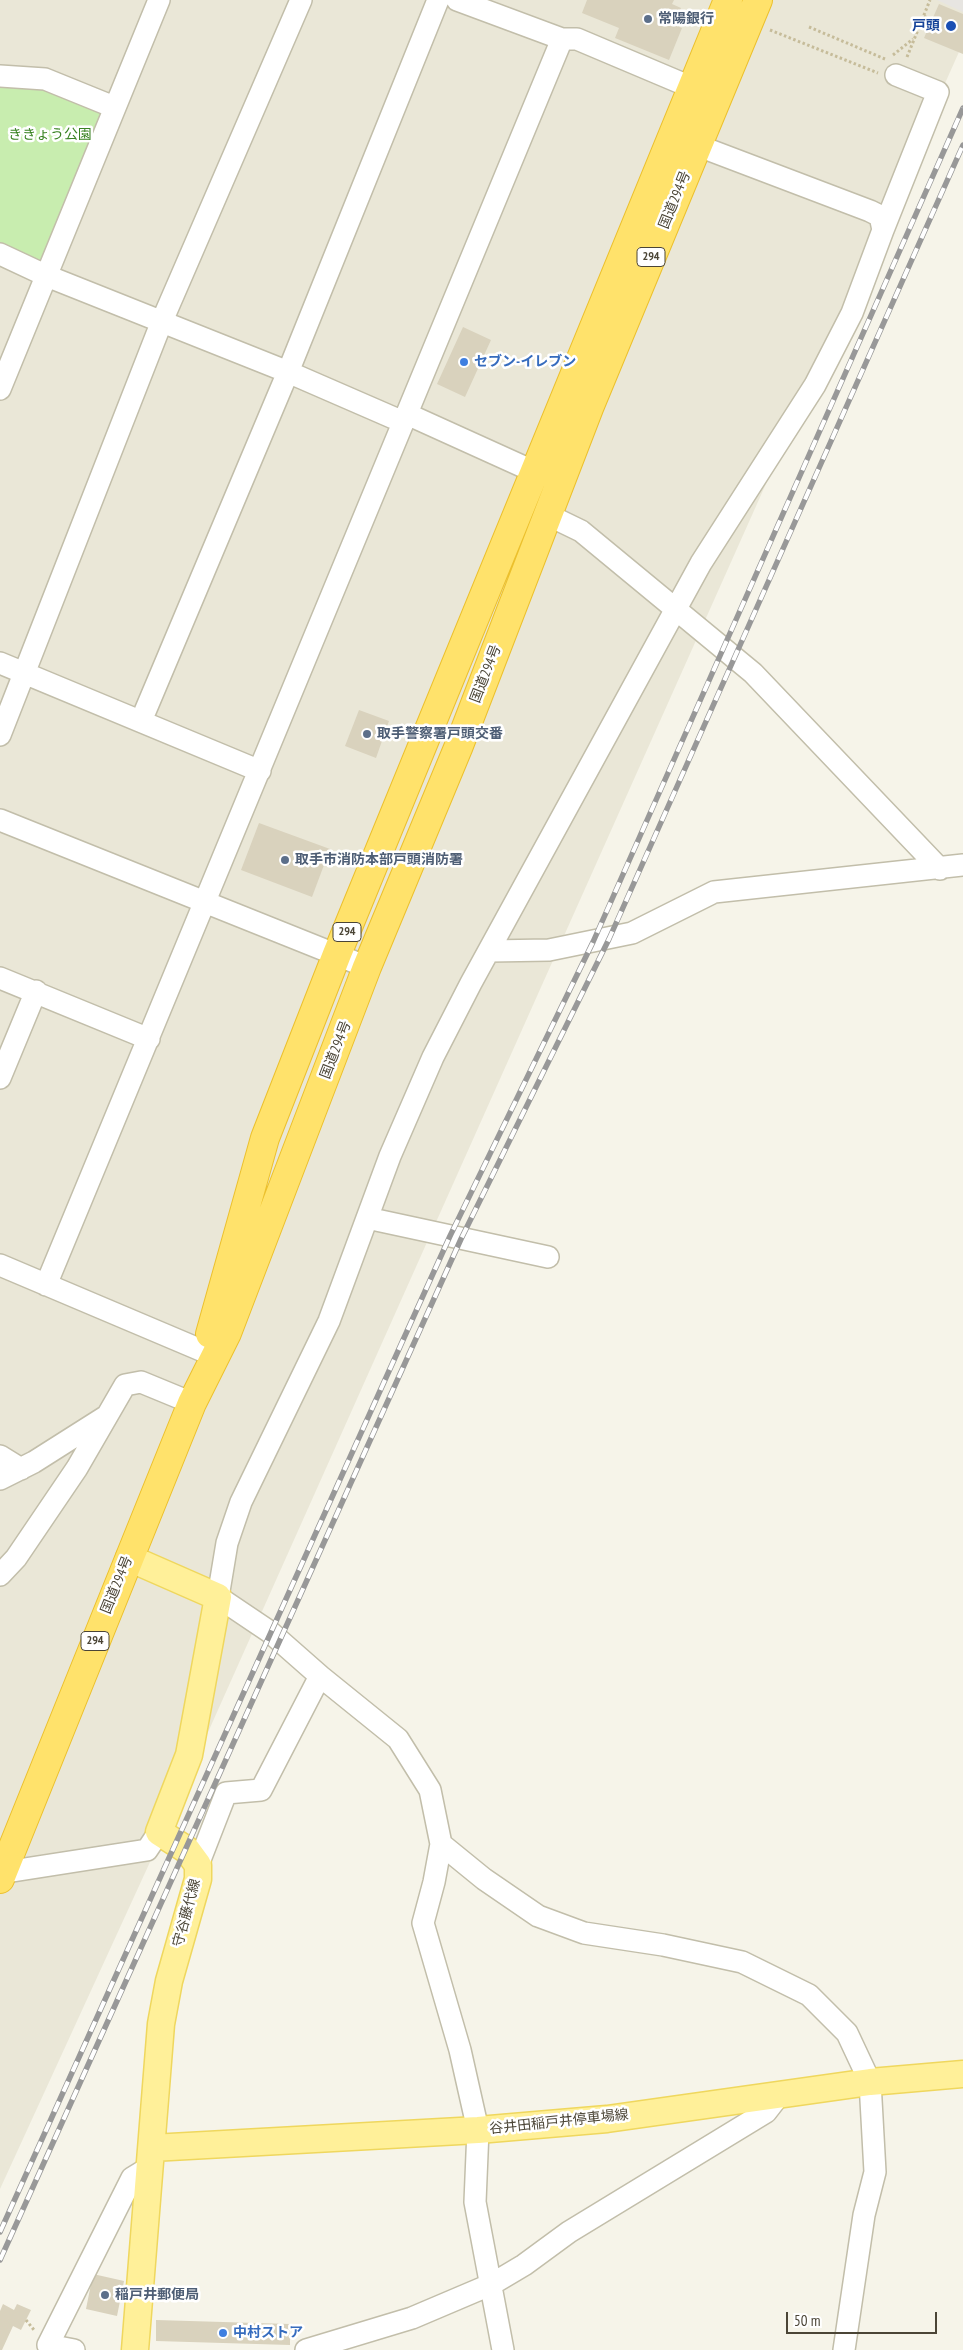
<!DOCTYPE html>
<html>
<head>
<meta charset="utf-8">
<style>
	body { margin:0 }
	#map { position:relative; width:963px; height:2350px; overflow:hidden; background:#f6f4e9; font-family:"PT Sans Narrow",sans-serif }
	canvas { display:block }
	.scale { position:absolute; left:786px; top:2312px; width:151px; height:22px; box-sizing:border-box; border:2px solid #4b4536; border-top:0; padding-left:6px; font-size:15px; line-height:18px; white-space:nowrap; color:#4b4536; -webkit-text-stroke:4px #fff; paint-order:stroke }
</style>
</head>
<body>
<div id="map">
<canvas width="963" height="2350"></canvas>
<div class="scale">50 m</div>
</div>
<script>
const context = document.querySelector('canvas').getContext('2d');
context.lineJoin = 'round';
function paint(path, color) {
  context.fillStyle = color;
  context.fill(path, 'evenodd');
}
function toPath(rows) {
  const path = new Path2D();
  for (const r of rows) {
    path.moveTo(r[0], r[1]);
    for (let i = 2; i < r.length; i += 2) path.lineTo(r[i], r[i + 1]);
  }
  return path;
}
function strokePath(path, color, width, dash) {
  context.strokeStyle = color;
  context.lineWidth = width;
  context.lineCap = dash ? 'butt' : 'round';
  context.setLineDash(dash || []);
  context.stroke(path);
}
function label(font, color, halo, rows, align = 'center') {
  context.font = font + ' "PT Sans Narrow","Noto Sans JP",sans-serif';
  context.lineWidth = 5;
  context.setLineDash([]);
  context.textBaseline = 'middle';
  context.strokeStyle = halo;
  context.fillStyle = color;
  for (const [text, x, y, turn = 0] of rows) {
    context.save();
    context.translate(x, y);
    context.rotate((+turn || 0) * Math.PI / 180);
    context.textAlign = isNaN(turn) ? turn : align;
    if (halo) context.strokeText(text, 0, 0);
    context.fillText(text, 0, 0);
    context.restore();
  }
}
paint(toPath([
	[0,0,963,0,963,43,150,1862,0,2189]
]), '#eae7d7');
paint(toPath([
	[0,76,114,107,47,276,0,254]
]), '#c8edaf');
paint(toPath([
	[937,0,963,0,963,12]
]), '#e7e5e1');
paint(toPath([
	[587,0,674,0,672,4,681,8,674,25,682,28,669,60,615,38,619,28,582,13],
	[939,4,963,14,963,54,924,38],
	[463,327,491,340,465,397,437,384],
	[359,710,389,721,376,758,345,746],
	[259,823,330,849,312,897,241,870],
	[93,2274,124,2281,117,2316,86,2309],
	[3,2304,14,2310,17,2304,31,2310,21,2330,13,2326,2,2350,0,2350,0,2311],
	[156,2320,290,2324,290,2345,156,2341]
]), '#d9d2bd');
const minor = toPath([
	[457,0,562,39,577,39,693,88],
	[0,76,45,79,114,107],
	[883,230,938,92,896,75],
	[0,254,47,276,288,372,403,422],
	[0,389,159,0],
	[407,414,535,472],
	[548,515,581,531,753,673,940,869],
	[0,663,260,771],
	[141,721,288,372,438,0],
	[0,735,162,321,301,0],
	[0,820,367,967],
	[490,951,549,950,632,933,714,892,963,865],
	[0,978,149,1039],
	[0,1078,36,991],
	[367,1218,548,1257],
	[0,1265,215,1356],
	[46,1285,562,39],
	[0,1456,21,1469],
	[0,1479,34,1462,105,1417],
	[0,1575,16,1558,77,1468,125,1385,141,1382,192,1403],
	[320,1676,270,1632,218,1597,227,1543,241,1502,329,1321,390,1156,433,1057,471,983,701,563,815,385,852,313,883,230,880,216,870,211,683,140],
	[441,1844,484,1879,538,1916,584,1933,663,1945,742,1962,809,1995,847,2033,870,2082,875,2172,864,2215,844,2350],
	[198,1865,226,1793,261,1790,320,1676,398,1739,430,1790,441,1844,434,1882,423,1923,460,2050,478,2130,475,2202,503,2350],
	[0,1873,147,1850,159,1832],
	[74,2350,48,2345,132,2178,150,2167],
	[306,2350,412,2318,492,2284,524,2265,569,2232,766,2112,780,2094]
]);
const major = toPath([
	[129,1558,218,1597,189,1755,159,1832,187,1850,198,1865,198,1879,169,1981,161,2024,135,2350],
	[152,2148,478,2130,607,2119,870,2082,963,2074]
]);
const highway = toPath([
	[210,1334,265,1138,337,954,728,0],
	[0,1879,192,1403,227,1333,367,967,458,748,589,408,758,0]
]);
strokePath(minor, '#c2beaa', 24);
strokePath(major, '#efd75e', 29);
strokePath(highway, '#ecc02d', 30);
strokePath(toPath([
	[924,16,931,20],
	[809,27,885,59],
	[770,30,878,73],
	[893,55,913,39],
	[907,57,930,0],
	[26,2320,34,2330]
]), '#c6bc9a', 3, [2.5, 2.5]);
strokePath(minor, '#fff', 21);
strokePath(major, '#fff099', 26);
strokePath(highway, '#ffe26b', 28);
const rail = toPath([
	[0,2232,450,1236,593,942,963,108],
	[0,2260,461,1239,609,939,963,145]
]);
strokePath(rail, '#989898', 5.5);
strokePath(rail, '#fff', 4, [11]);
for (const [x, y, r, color] of [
	[648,19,5,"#5c6f8a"],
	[951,26,6,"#1a4fb4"],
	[464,362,5,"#3f7fe0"],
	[367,734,5,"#5c6f8a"],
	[285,860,5,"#5c6f8a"],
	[105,2295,5,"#5c6f8a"],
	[223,2333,5,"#3f7fe0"]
]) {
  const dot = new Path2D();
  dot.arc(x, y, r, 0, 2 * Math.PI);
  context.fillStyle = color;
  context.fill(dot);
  strokePath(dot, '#fff', 2);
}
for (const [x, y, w] of [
	[651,257,28],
	[347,932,28],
	[95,1641,28]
]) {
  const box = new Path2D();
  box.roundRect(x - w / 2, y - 9.5, w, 19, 4);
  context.fillStyle = '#fff';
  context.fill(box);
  strokePath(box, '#4b4536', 1);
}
label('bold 12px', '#4b4536', null, [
	["294",651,257],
	["294",347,932],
	["294",95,1641]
]);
label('bold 14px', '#4e5e75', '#fff', [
	["常陽銀行",658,19],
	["取手警察署戸頭交番",377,734],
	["取手市消防本部戸頭消防署",295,860],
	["稲戸井郵便局",115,2295]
], 'left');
label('bold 14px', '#164399', '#fff', [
	["戸頭",940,26]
], 'right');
label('14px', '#3a8323', '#fff', [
	["ききょう公園",50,135]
]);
label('14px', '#4b4536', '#fff', [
	["国道294号",675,200,-68],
	["国道294号",486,674,-69],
	["国道294号",336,1050,-69],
	["国道294号",117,1585,-68],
	["守谷藤代線",187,1913,-75],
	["谷井田稲戸井停車場線",559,2122,-6]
]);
label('bold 14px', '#366cbe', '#fff', [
	["セブン-イレブン",474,362],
	["中村ストア",233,2333]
], 'left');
</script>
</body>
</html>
